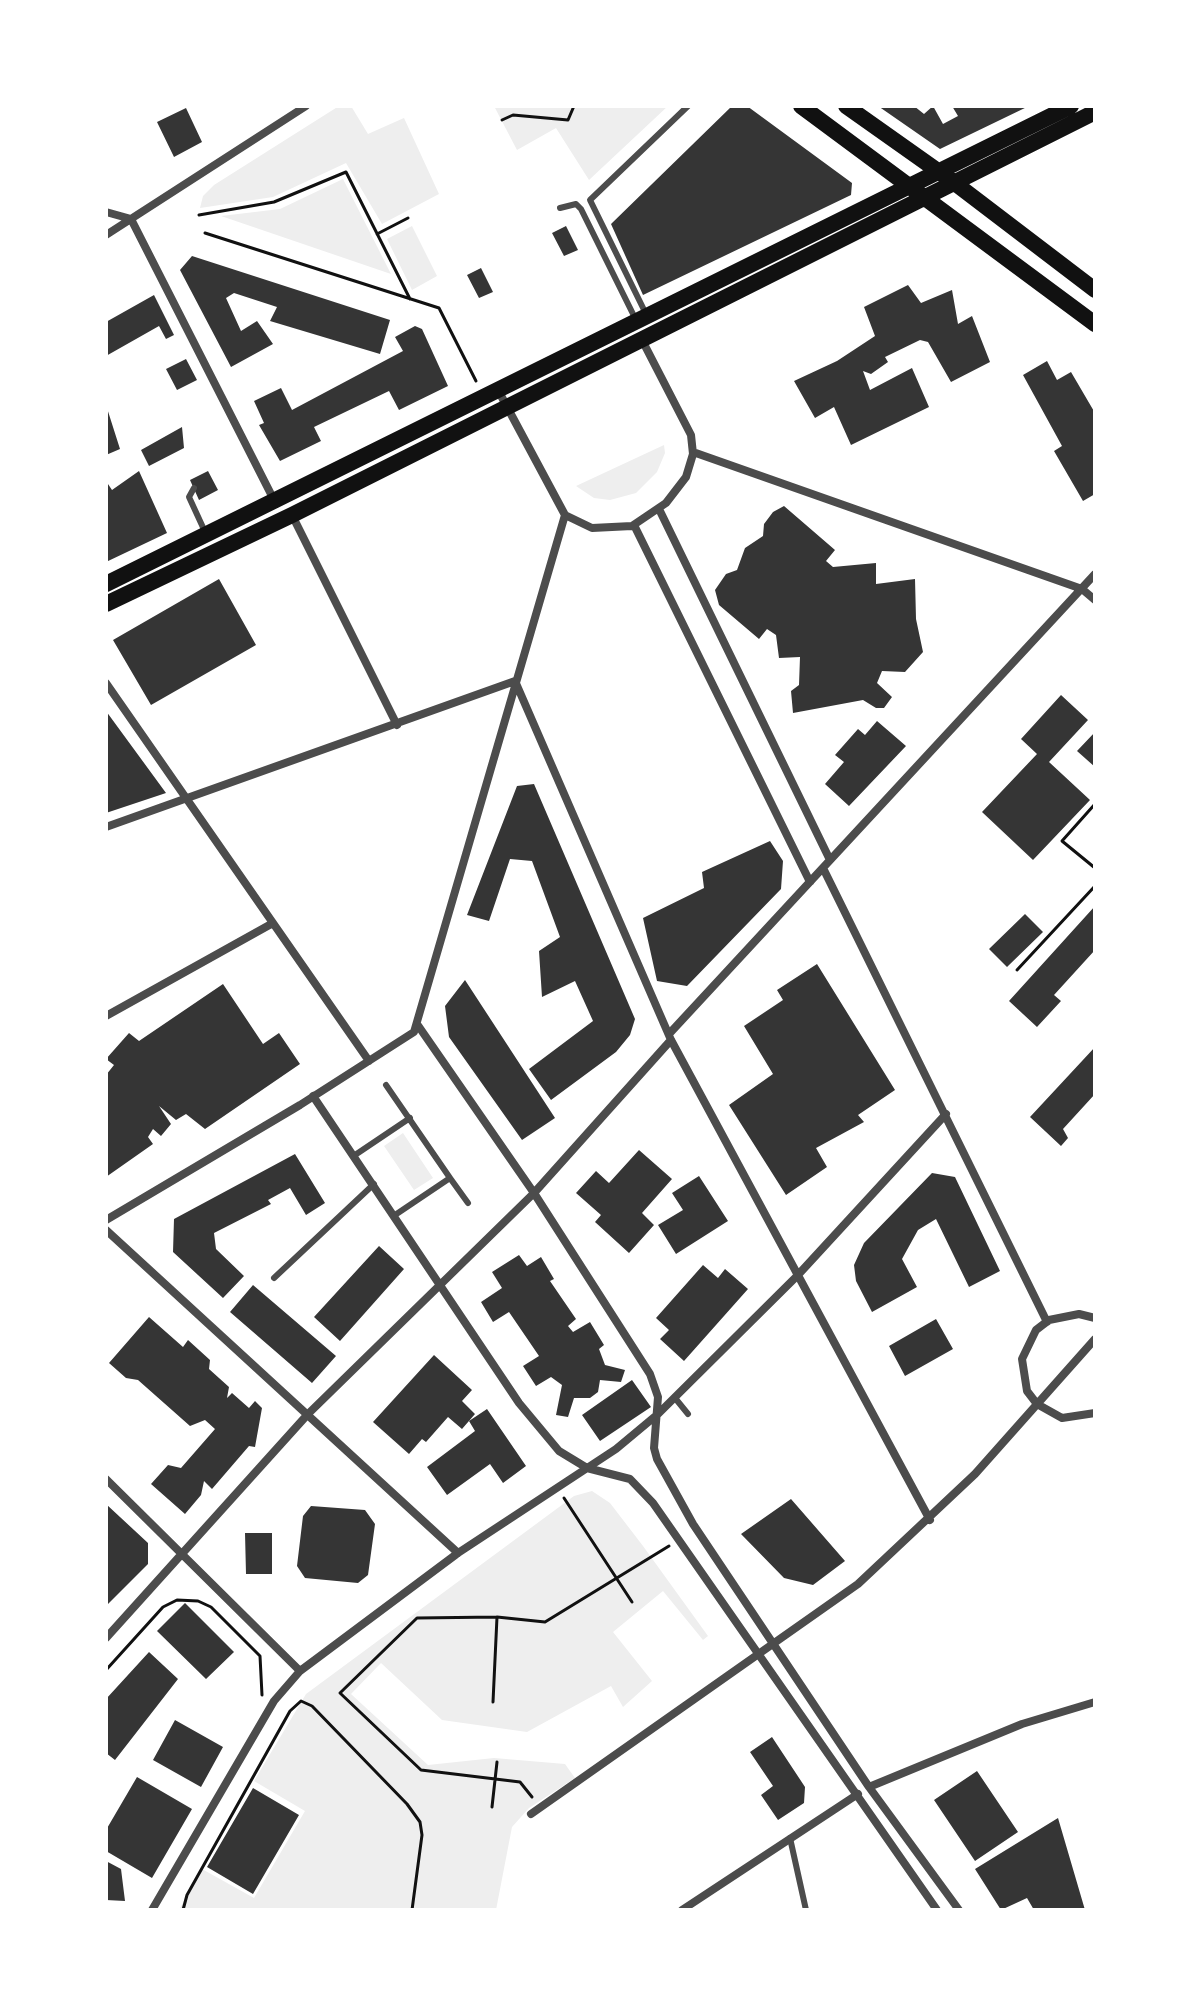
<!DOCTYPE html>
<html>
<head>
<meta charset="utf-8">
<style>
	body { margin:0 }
	#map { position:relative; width:1201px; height:2016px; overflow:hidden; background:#fff; font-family:Signika,sans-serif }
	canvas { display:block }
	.frame { position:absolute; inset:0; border:108px solid #fff; pointer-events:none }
</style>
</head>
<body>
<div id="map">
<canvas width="1201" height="2016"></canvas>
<div class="frame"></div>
</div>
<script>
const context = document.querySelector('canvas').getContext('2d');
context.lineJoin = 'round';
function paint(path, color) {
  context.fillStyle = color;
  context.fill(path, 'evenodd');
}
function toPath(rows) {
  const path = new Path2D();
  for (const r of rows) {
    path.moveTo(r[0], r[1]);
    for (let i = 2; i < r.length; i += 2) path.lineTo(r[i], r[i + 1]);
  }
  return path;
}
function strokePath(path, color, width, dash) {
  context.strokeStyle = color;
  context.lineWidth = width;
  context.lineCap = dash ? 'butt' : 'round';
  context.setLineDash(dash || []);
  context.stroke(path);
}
paint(toPath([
	[339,106,351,106,368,134,404,118,439,194,382,224,346,163,273,197,200,208,203,196,214,185],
	[494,106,668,106,589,180,556,128,517,150],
	[343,179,391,274,221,216,280,209],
	[412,226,437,276,412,290,387,239],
	[664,445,665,453,657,472,636,493,610,500,594,498,576,486],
	[403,1133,433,1178,414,1190,384,1146],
	[592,1491,610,1503,643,1546,708,1636,703,1640,663,1591,613,1632,652,1681,623,1707,611,1686,527,1732,442,1720,381,1663,351,1694,428,1765,494,1758,565,1764,575,1778,529,1808,512,1827,496,1910,179,1910,202,1869,254,1898,305,1811,254,1781,306,1694,574,1496]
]), '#eee');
paint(toPath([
	[732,106,747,106,852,183,851,195,643,295,611,224],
	[878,106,914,106,924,114,933,106,943,124,958,116,952,106,1029,106,940,149],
	[186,108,202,142,174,157,157,122],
	[566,226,578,250,564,256,552,233],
	[192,256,390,320,380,354,270,321,277,307,234,293,226,298,241,331,257,321,273,344,231,367,180,270],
	[481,268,493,292,479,298,467,275],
	[908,285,921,303,952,290,958,324,972,316,990,362,951,382,928,342,920,340,885,357,888,362,871,374,863,371,870,390,912,368,929,407,851,445,834,407,815,418,794,381,837,361,875,336,864,307],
	[154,295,174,335,166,339,159,326,106,356,106,322],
	[415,326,422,329,448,386,399,410,389,391,314,427,321,441,280,461,259,425,264,423,254,401,281,388,292,410,403,351,395,337],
	[186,359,197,380,177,390,166,369],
	[1047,361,1057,380,1071,372,1095,413,1095,494,1083,501,1054,451,1062,446,1023,375],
	[106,405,120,449,106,455],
	[182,427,184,448,149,466,141,450],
	[139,471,167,533,106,562,106,481,112,490],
	[208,471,218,490,199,500,190,480],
	[784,506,835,550,826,561,833,567,876,563,876,584,915,579,916,619,923,652,905,672,882,671,877,683,892,697,884,708,876,708,863,700,793,713,791,691,799,685,800,657,779,658,776,635,767,629,759,639,719,605,715,590,726,574,737,570,745,548,763,536,764,524,773,512],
	[219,579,256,645,151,705,113,640],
	[1061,695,1088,720,1049,762,1090,800,1033,860,982,812,1037,754,1021,739],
	[106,711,166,793,106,813],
	[877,721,906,746,849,806,825,784,844,762,835,755,858,729,865,735],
	[1095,732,1095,767,1077,751],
	[534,784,635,1019,630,1035,616,1052,551,1100,529,1069,593,1021,575,981,542,997,539,951,560,937,532,861,510,859,489,921,467,915,517,786],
	[770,841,783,861,781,889,687,986,657,981,643,918,704,888,702,872],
	[1095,906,1095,950,1054,995,1061,1001,1037,1027,1009,1001],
	[1025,914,1043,932,1007,967,989,949],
	[817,964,895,1090,858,1115,864,1122,816,1148,827,1167,786,1195,729,1105,773,1074,744,1026,783,1000,777,990],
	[465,980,555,1118,522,1140,449,1037,445,1006],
	[223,984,263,1044,279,1033,300,1064,205,1129,186,1114,176,1120,159,1106,171,1124,161,1136,153,1129,148,1137,153,1144,106,1177,106,1075,114,1065,106,1059,129,1033,139,1041],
	[1095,1047,1095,1094,1063,1129,1068,1138,1061,1146,1030,1117],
	[639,1150,672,1179,642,1213,654,1225,629,1253,595,1222,601,1215,576,1193,596,1171,609,1183],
	[295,1154,325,1203,306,1215,290,1188,268,1200,271,1204,214,1233,216,1249,244,1276,223,1298,173,1252,174,1219],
	[932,1173,955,1177,1000,1271,969,1287,936,1219,918,1230,902,1259,917,1287,872,1312,856,1281,854,1265,864,1243],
	[699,1176,728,1221,676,1254,658,1225,683,1210,672,1193],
	[379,1246,404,1269,340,1341,314,1317],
	[519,1255,527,1266,541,1257,554,1279,550,1281,576,1319,568,1326,573,1332,590,1322,604,1345,599,1349,605,1365,625,1370,621,1382,600,1380,598,1392,590,1398,574,1398,568,1417,556,1415,562,1385,551,1377,536,1386,523,1366,539,1356,509,1312,493,1322,481,1302,502,1288,492,1272],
	[703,1265,718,1278,725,1269,748,1289,684,1361,660,1339,669,1330,656,1318],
	[253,1285,336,1356,312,1383,230,1312],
	[149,1317,183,1347,188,1340,210,1360,209,1369,229,1387,227,1398,232,1393,249,1408,255,1401,262,1408,255,1447,249,1446,212,1489,204,1481,201,1495,185,1514,151,1484,168,1465,181,1468,215,1429,205,1420,190,1426,138,1380,126,1378,109,1363],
	[936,1319,953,1349,905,1376,889,1346],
	[434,1355,472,1390,462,1401,475,1414,462,1429,448,1417,426,1442,422,1439,409,1454,373,1422],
	[632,1380,651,1407,600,1441,582,1415],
	[487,1409,526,1466,503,1483,490,1464,447,1495,427,1467,475,1431,469,1421],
	[791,1499,845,1561,813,1585,784,1578,741,1534],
	[106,1504,148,1543,148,1564,106,1606],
	[311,1506,365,1510,375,1524,368,1575,358,1583,305,1578,297,1566,303,1516],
	[245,1533,272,1533,272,1574,246,1574],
	[185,1603,234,1652,206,1679,157,1631],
	[149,1652,178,1679,115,1760,106,1753,106,1699],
	[175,1720,223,1747,201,1787,153,1760],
	[772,1737,805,1787,804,1803,778,1820,761,1795,773,1786,750,1752],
	[977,1771,1018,1832,975,1861,934,1800],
	[137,1777,192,1809,152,1878,106,1851,106,1830],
	[253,1788,299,1815,253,1894,207,1867],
	[1058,1818,1085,1910,1034,1910,1027,1898,1001,1910,975,1869],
	[106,1861,121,1869,125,1901,106,1900]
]), '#353535');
strokePath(toPath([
	[502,120,513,115,568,120,574,106],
	[199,215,274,202,346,172,410,299],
	[205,233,439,308,476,381],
	[377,234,408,218],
	[1095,804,1062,841,1095,868],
	[1017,970,1095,886],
	[564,1498,632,1602],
	[106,1670,163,1607,177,1600,198,1601,211,1607,260,1656,262,1695],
	[493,1702,497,1617],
	[532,1797,520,1782,421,1770,340,1693,417,1618,497,1617,545,1622,669,1546],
	[492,1807,497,1762],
	[183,1910,187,1895,290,1711,301,1701,312,1706,407,1804,420,1822,422,1835,412,1910]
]), '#111', 3);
strokePath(toPath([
	[560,208,576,204,581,209,635,318],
	[647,316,590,200,688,106],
	[194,488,189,497,206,534],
	[386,1085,450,1178,395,1215],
	[355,1155,410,1118],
	[450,1178,468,1203],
	[274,1278,374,1184],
	[675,1398,688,1414],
	[790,1838,806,1910]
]), '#4c4c4c', 6);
strokePath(toPath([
	[106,212,131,219,275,502],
	[106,235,306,106],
	[498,390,565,515,592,528,632,526,666,503,686,477,693,454,691,435,642,340],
	[693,452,1082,589,1095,600],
	[659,509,830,860],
	[292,515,397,725],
	[634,525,810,882],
	[515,681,671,1040,930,1520],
	[106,683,369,1061],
	[106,827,515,681],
	[823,868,1047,1322],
	[106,1016,273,923],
	[417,1024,534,1193,650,1374,658,1397,654,1448,657,1459,693,1524,869,1787,959,1910],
	[669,1034,1095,574],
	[313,1096,519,1403,559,1451,587,1468,630,1479,653,1503,937,1910],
	[106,1220,300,1105,414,1032,565,515],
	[106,1230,458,1553],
	[1095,1318,1079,1314,1049,1320,1036,1330,1022,1359,1027,1391,1037,1404,1062,1418,1095,1413],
	[106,1479,300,1671],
	[106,1638,308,1414,534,1193,671,1040],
	[869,1787,1022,1724,1095,1702],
	[531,1814,858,1584,975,1474,1095,1339],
	[152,1910,274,1701,300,1671,458,1553,616,1449,658,1414,797,1276,946,1114],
	[682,1910,858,1794]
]), '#4c4c4c', 8);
strokePath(toPath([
	[801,106,1095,324],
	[846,106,952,181,1095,290],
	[106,584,1071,106],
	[106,604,292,515,1095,112]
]), '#111', 16);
</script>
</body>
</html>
